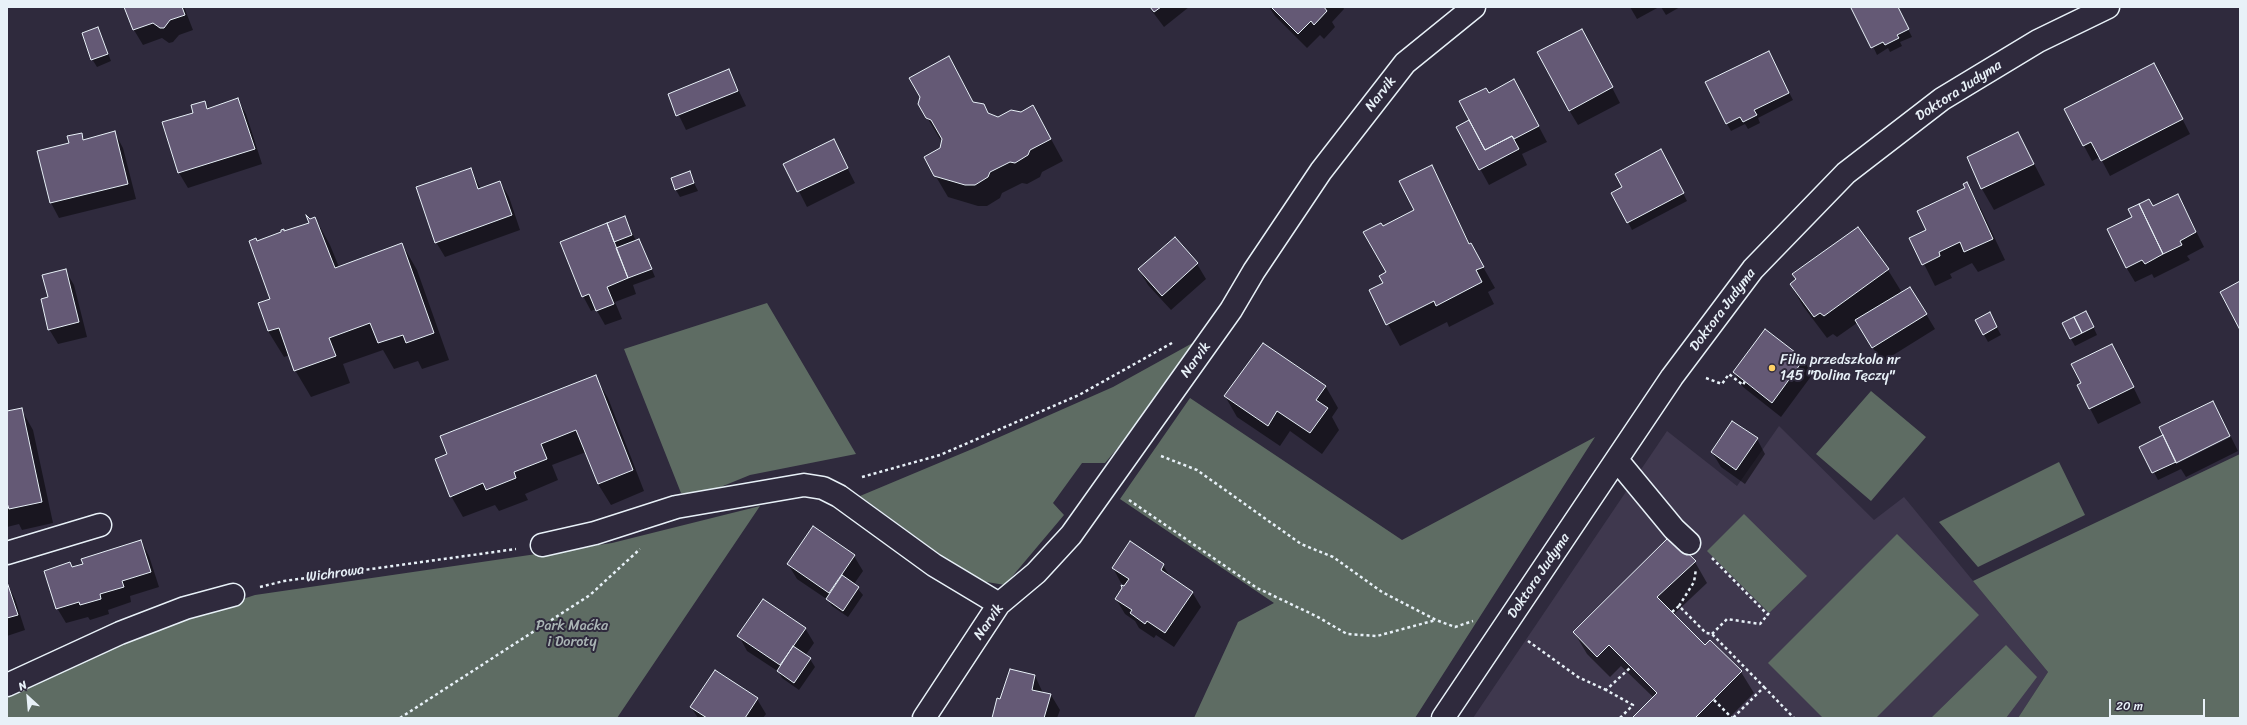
<!DOCTYPE html>
<html>
<head>
<meta charset="utf-8">
<style>
	body { margin:0 }
	#map { position:relative; width:2247px; height:725px; overflow:hidden; background:#2f2a3d; font-family:Sriracha,sans-serif }
	canvas { display:block }
	.frame { position:absolute; inset:0; border:8px solid #e8f1f8; pointer-events:none }
	.north { position:absolute; left:8px; top:677px; width:40px; height:40px; -webkit-text-stroke:3px #2f2a3d; paint-order:stroke; rotate:334deg; font-size:11px; font-weight:700; line-height:16px; text-align:center; color:#e8f1f8 }
	.north::after { content:''; display:block; margin:auto; width:14px; height:18px; background:#e8f1f8; clip-path:polygon(50% 0,100% 100%,50% 72%,0 100%) }
	.scale { position:absolute; left:2109px; top:699px; width:96px; height:18px; box-sizing:border-box; border:2px solid #e8f1f8; border-top:0; padding-left:5px; font-size:12px; line-height:14px; white-space:nowrap; color:#e8f1f8; -webkit-text-stroke:3px #2f2a3d; paint-order:stroke }
</style>
</head>
<body>
<div id="map">
<canvas width="2247" height="725"></canvas>
<div class="frame"></div>
<div class="north">N</div>
<div class="scale">20 m</div>
</div>
<script>
const context = document.querySelector('canvas').getContext('2d');
context.lineJoin = 'round';
function paint(path, color) {
  context.fillStyle = color;
  context.fill(path, 'evenodd');
}
function toPath(rows) {
  const path = new Path2D();
  for (const r of rows) {
    path.moveTo(r[0], r[1]);
    for (let i = 2; i < r.length; i += 2) path.lineTo(r[i], r[i + 1]);
  }
  return path;
}
function strokePath(path, color, width, dash) {
  context.strokeStyle = color;
  context.lineWidth = width;
  context.lineCap = dash ? 'butt' : 'round';
  context.setLineDash(dash || []);
  context.stroke(path);
}
function label(font, color, halo, rows, align = 'center') {
  context.font = font + ' Sriracha,sans-serif';
  context.lineWidth = 4;
  context.setLineDash([]);
  context.textBaseline = 'middle';
  context.strokeStyle = halo;
  context.fillStyle = color;
  for (const [text, x, y, turn = 0] of rows) {
    context.save();
    context.translate(x, y);
    context.rotate((+turn || 0) * Math.PI / 180);
    context.textAlign = isNaN(turn) ? turn : align;
    if (halo) context.strokeText(text, 0, 0);
    context.fillText(text, 0, 0);
    context.restore();
  }
}
paint(toPath([
	[1779,426,1874,520,1904,497,2048,672,2018,718,1473,718,1667,431,1737,486]
]), '#3f384e');
paint(toPath([
	[767,303,856,454,750,475,701,495,681,493,624,349],
	[1198,340,1154,405,1105,463,1082,463,1053,503,1064,515,1005,585,975,580,860,496,977,447,1113,387],
	[1871,391,1926,437,1871,501,1816,454],
	[1190,398,1402,540,1595,437,1415,718,1194,718,1238,622,1274,603,1120,499],
	[2240,454,2240,718,2018,718,2048,672,1973,581],
	[2059,462,2085,515,1978,567,1939,522],
	[760,506,617,718,7,718,7,694,146,630,255,595,612,543],
	[1744,514,1807,576,1769,613,1707,551],
	[1897,534,1979,615,1876,718,1823,718,1768,663],
	[2006,645,2037,677,2006,718,1931,718]
]), '#5e6c63');
paint(toPath([
	[125,7,184,7,193,30,179,35,173,42,169,43,162,38,143,45,134,30],
	[1149,7,1189,7,1164,27],
	[1269,7,1343,7,1344,9,1332,22,1335,27,1324,39,1320,35,1307,48,1275,16],
	[1630,7,1659,7,1637,19],
	[1661,7,1680,7,1666,15],
	[1855,7,1897,7,1912,37,1900,42,1902,46,1890,52,1888,48,1877,55],
	[98,28,111,61,97,67,92,59],
	[1590,45,1620,103,1578,125,1569,110],
	[1772,60,1793,100,1758,118,1760,123,1748,129,1745,124,1731,131,1727,124],
	[729,70,746,106,686,130,669,95],
	[961,79,974,103,988,114,1045,128,1063,161,1042,172,1040,177,1027,184,1022,183,1002,193,1000,198,987,206,978,206,948,197,935,175,943,140,940,139,919,104],
	[2162,79,2190,134,2110,176,2100,157,2092,161,2084,146],
	[1489,94,1522,95,1547,142,1522,154,1527,165,1489,185,1457,127,1470,120],
	[237,99,246,114,262,164,188,188,179,173,163,123,194,113,205,102,209,109],
	[115,133,123,148,136,199,59,218,51,203,38,152,70,144,81,134,85,140],
	[2018,133,2045,185,1994,210,1982,189,1968,157],
	[833,140,855,183,807,207,785,164],
	[1665,158,1687,201,1632,230,1628,222],
	[1431,166,1470,244,1495,288,1488,292,1494,304,1449,327,1447,322,1400,346,1370,291,1385,284,1388,273,1382,227,1415,211],
	[470,169,481,189,500,182,509,197,520,230,445,257,436,242],
	[689,173,698,191,680,197,676,190],
	[1967,184,1979,205,2005,260,1978,272,1972,263,1950,274,1952,278,1935,286,1911,238,1927,230,1966,189],
	[2178,195,2204,247,2187,256,2190,260,2154,278,2152,274,2135,282,2126,267,2152,208],
	[307,216,310,220,315,218,330,245,339,267,402,244,417,270,449,360,422,369,418,361,394,369,383,350,343,364,350,383,311,397,295,370,290,355,284,357,268,331,259,304,271,300,257,242,310,223],
	[625,217,636,241,639,240,643,248,655,277,633,285,636,294,615,302,622,319,605,325,596,309,591,311,583,296],
	[1858,229,1888,270,1901,291,1898,295,1926,314,1935,329,1882,362,1857,323,1837,337,1833,334,1827,338,1803,306,1791,285],
	[1175,239,1197,264,1206,279,1171,310,1148,285,1139,270],
	[65,270,74,285,87,337,58,344,49,329,49,298],
	[1989,313,2001,335,1988,342,1976,320],
	[2090,320,2097,335,2075,346,2071,339],
	[1765,331,1804,360,1812,375,1781,417,1743,387,1734,372],
	[1263,344,1326,387,1338,408,1332,417,1339,430,1322,454,1290,431,1280,446,1237,417,1225,396],
	[2120,360,2141,403,2098,424,2078,385],
	[595,377,608,398,644,491,611,505,598,484,586,452,552,465,558,480,525,494,528,500,499,511,495,505,463,517,451,496],
	[2213,403,2230,435,2176,461,2176,464,2231,437,2238,451,2186,477,2181,469,2158,480,2141,447,2164,436],
	[21,409,33,430,53,523,22,530,19,524,7,527,7,412],
	[1757,439,1765,454,1745,484,1721,467,1712,452],
	[813,527,854,556,863,571,854,584,863,595,848,617,832,606,828,600,797,579,788,564],
	[141,541,149,556,159,587,130,596,131,602,108,610,109,614,90,620,88,617,66,623,57,608,72,568],
	[1695,562,1707,583,1673,615,1705,646,1710,641,1741,672,1754,693,1729,718,1634,718,1654,698,1621,666,1610,677,1587,654,1574,632],
	[1163,565,1170,577,1192,592,1201,607,1174,647,1156,635,1154,638,1139,628,1135,621,1125,614,1116,599,1126,586,1121,583,1113,568],
	[7,584,15,599,25,630,7,636],
	[805,628,814,643,805,656,810,659,815,667,799,690,782,678,779,672,747,651,739,636],
	[1035,676,1043,693,1051,695,1060,710,1057,718,993,718,1000,701],
	[757,699,766,714,763,718,698,718,691,707]
]), '#0007');
const building = toPath([
	[124,7,182,7,185,15,170,20,164,28,160,28,153,23,133,30,124,7],
	[1150,7,1161,7,1154,12,1150,7],
	[1271,7,1324,7,1327,11,1314,25,1311,21,1298,34,1271,7],
	[1853,7,1898,7,1909,29,1897,35,1899,38,1885,45,1883,42,1871,48,1851,8,1853,7],
	[98,27,108,54,91,60,82,33,98,27],
	[1582,29,1613,87,1569,111,1537,52,1582,29],
	[1769,51,1789,93,1754,110,1757,115,1743,122,1740,117,1726,124,1705,82,1769,51],
	[949,56,973,102,984,104,988,113,998,117,1011,110,1021,112,1033,105,1051,139,1030,150,1028,155,1015,163,1010,162,990,172,988,177,975,185,965,185,934,176,924,157,940,148,942,139,931,120,926,118,918,104,920,97,909,78,949,56],
	[2154,63,2183,119,2101,161,2091,142,2083,146,2064,109,2154,63],
	[729,69,738,91,676,116,668,94,729,69],
	[1514,79,1539,126,1514,139,1512,136,1485,150,1459,101,1486,88,1489,93,1514,79],
	[238,98,255,149,178,173,162,122,193,113,191,105,205,101,207,109,238,98],
	[1469,120,1485,150,1512,136,1519,149,1479,170,1456,127,1469,120],
	[115,131,128,184,50,203,37,151,69,143,67,136,82,133,83,140,115,131],
	[2018,132,2034,164,1981,189,1967,157,2018,132],
	[834,139,848,168,797,192,783,164,834,139],
	[1661,149,1684,193,1627,223,1611,193,1622,187,1615,174,1661,149],
	[1432,165,1469,244,1471,243,1484,267,1476,270,1482,282,1436,306,1434,301,1386,325,1369,290,1383,283,1379,276,1386,272,1363,232,1381,223,1383,226,1414,210,1399,181,1432,165],
	[471,168,478,189,500,181,512,215,435,243,416,187,471,168],
	[690,171,694,183,675,190,671,178,690,171],
	[1967,182,1993,239,1964,252,1960,242,1939,252,1940,256,1922,265,1909,238,1926,230,1917,211,1965,188,1963,184,1967,182],
	[2178,194,2196,232,2180,241,2182,245,2163,254,2139,204,2149,199,2153,206,2178,194],
	[2139,204,2163,254,2145,264,2142,260,2126,268,2107,229,2132,217,2128,209,2139,204],
	[306,215,310,219,315,217,335,268,402,243,434,333,406,343,403,335,378,343,370,323,329,338,336,356,294,371,279,328,268,331,258,303,270,299,249,241,256,238,257,241,281,232,281,230,284,229,284,231,309,223,306,215],
	[625,216,632,235,614,242,607,223,625,216],
	[607,223,628,278,607,287,614,304,596,311,589,294,582,297,560,242,607,223],
	[1858,227,1889,269,1824,316,1820,313,1814,317,1790,284,1796,279,1792,274,1858,227],
	[1175,237,1198,263,1162,296,1138,269,1175,237],
	[639,239,652,269,628,278,616,248,639,239],
	[66,269,79,322,48,330,41,299,48,297,42,275,66,269],
	[2240,281,2240,330,2220,292,2240,281],
	[1910,287,1927,314,1872,348,1855,320,1910,287],
	[2086,311,2094,327,2082,333,2074,317,2086,311],
	[1990,312,1997,327,1983,335,1975,320,1990,312],
	[2074,317,2082,333,2070,339,2062,323,2074,317],
	[1765,329,1804,359,1772,403,1733,372,1765,329],
	[1263,343,1326,386,1316,400,1328,408,1310,433,1277,411,1268,426,1224,396,1263,343],
	[2112,344,2134,387,2089,409,2077,385,2081,383,2071,364,2112,344],
	[596,375,633,470,598,484,576,430,541,444,547,459,514,472,516,478,486,490,483,483,450,497,435,459,447,454,440,436,596,375],
	[2213,401,2230,436,2176,463,2159,427,2213,401],
	[22,408,42,502,9,509,7,503,7,411,22,408],
	[1732,421,1758,438,1736,470,1711,452,1732,421],
	[2163,435,2176,462,2152,473,2139,447,2163,435],
	[813,526,855,555,829,593,787,564,813,526],
	[1670,536,1696,561,1657,597,1705,645,1710,640,1742,671,1695,718,1632,718,1657,693,1609,645,1597,657,1573,632,1670,536],
	[141,540,151,572,122,581,124,587,100,594,101,599,80,605,79,602,56,609,44,571,70,562,72,567,83,564,81,559,141,540],
	[1130,541,1164,564,1161,570,1193,592,1165,633,1147,621,1145,624,1130,613,1132,610,1115,599,1122,588,1121,585,1124,586,1129,579,1112,568,1130,541],
	[842,575,859,587,843,611,826,599,842,575],
	[7,582,18,615,7,618,7,582],
	[763,599,806,628,780,665,737,636,763,599],
	[793,646,811,658,794,683,777,671,793,646],
	[1010,669,1035,675,1032,690,1051,694,1044,718,992,718,997,698,1000,699,1010,669],
	[715,670,758,698,745,718,707,718,690,707,715,670]
]);
paint(building, '#645975');
strokePath(building, '#e8f1f8', 1);
const minor = toPath([
	[1617,460,1674,529,1689,543],
	[542,545,595,533,676,507,804,485,823,488,839,496,934,565,999,604],
	[7,553,100,525],
	[7,685,120,633,185,608,233,595],
	[924,718,999,604,1036,573,1071,535,1231,310,1254,271,1321,171,1405,63,1474,7],
	[1443,718,1672,377,1753,269,1846,173,1942,99,2038,41,2108,7]
]);
strokePath(minor, '#e8f1f8', 25);
strokePath(toPath([
	[1706,378,1722,384,1729,374,1743,385,1745,381],
	[1161,456,1197,470,1301,544,1333,557,1382,592,1436,620,1455,627,1473,621],
	[862,477,940,455,1079,395,1172,343],
	[1129,500,1257,588,1316,616,1347,634,1377,636,1436,620],
	[1712,558,1768,615],
	[260,587,284,581,516,549],
	[1679,606,1694,582,1696,569],
	[1672,612,1679,606,1706,633,1712,634,1764,687,1733,718],
	[1712,634,1727,619,1760,624,1769,613],
	[1528,641,1578,677,1606,690],
	[1764,687,1794,718],
	[1714,700,1732,718],
	[400,718,590,595,640,549],
	[1620,718,1633,705,1606,690,1631,667]
]), '#e8f1f8', 2.5, [3, 3]);
strokePath(minor, '#2f2a3d', 22);
for (const [x, y, r, color] of [
	[1772,368,4,"#ffd166"]
]) {
  const dot = new Path2D();
  dot.arc(x, y, r, 0, 2 * Math.PI);
  context.fillStyle = color;
  context.fill(dot);
  strokePath(dot, '#2f2a3d', 1.5);
}
label('14px', '#e8f1f8', '#2f2a3d', [
	["Doktora Judyma",1959,91,-33],
	["Narvik",1381,94,-52],
	["Doktora Judyma",1723,310,-53],
	["Narvik",1196,360,-54],
	["Wichrowa",335,574,-8],
	["Doktora Judyma",1539,576,-56],
	["Narvik",989,622,-55]
]);
label('14px', '#e8f1f8', '#2f2a3d', [
	["Filia przedszkola nr",1780,360],
	["145 \"Dolina Tęczy\"",1780,376]
], 'left');
label('14px', '#aab5b5', '#2f2a3d', [
	["Park Maćka",572,626],
	["i Doroty",572,642]
]);
</script>
</body>
</html>
